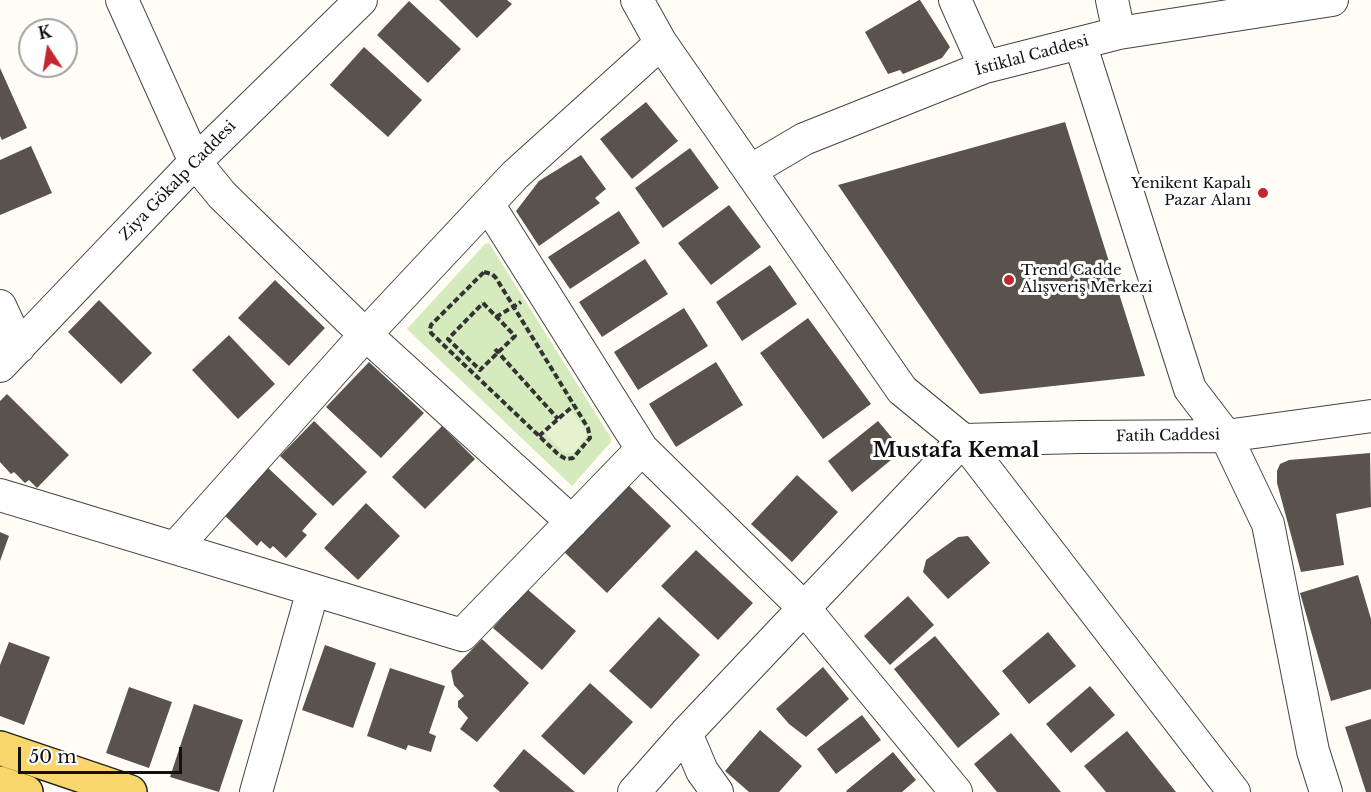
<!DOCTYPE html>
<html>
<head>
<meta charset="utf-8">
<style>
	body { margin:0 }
	#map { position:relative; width:1371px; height:792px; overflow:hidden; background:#fffdf5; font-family:"Libre Baskerville",serif }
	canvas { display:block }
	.north { position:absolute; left:18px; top:18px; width:60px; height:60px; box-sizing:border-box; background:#fff; border:2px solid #a0a0a0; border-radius:50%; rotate:348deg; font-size:16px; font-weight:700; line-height:24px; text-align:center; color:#111 }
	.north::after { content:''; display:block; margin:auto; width:21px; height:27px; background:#c4262e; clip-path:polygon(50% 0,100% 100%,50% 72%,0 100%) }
	.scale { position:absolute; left:18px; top:747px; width:164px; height:27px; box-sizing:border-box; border:3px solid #111; border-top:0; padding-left:8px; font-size:18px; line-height:21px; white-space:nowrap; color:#111; -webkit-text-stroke:4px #fff; paint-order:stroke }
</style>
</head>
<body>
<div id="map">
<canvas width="1371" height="792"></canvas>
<div class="north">K</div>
<div class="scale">50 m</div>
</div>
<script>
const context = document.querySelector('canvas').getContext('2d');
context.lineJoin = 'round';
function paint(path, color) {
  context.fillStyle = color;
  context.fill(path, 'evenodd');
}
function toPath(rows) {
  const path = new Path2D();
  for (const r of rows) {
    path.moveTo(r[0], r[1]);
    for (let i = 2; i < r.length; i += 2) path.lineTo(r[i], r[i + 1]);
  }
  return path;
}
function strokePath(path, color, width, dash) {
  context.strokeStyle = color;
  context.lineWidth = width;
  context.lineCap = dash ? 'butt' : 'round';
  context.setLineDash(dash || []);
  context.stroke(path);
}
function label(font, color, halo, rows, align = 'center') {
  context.font = font + ' "Libre Baskerville",serif';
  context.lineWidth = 6;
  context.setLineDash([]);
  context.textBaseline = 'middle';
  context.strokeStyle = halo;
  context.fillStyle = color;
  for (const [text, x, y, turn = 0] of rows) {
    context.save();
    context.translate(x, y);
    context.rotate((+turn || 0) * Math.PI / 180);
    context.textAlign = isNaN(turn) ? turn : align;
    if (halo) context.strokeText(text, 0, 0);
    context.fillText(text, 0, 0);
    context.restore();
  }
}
paint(toPath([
	[489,243,611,438,611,442,572,486,407,329,485,244]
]), '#d5ebbd');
paint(toPath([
	[568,407,585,429,587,436,573,453,568,453,563,452,543,430]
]), '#e6f2cf');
paint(toPath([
	[439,0,507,0,512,4,477,38],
	[919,0,920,0,950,47,942,58,903,74,900,70,888,74,865,32],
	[409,1,461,49,428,83,377,35],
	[364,47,422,100,388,137,330,85],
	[0,68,27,128,2,140,0,136],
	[646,102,678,141,632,179,600,139],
	[1065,122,1145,376,980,394,838,185],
	[31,146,52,193,0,215,0,160],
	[690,148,719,188,663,228,635,188],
	[581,155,606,189,595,198,600,203,539,246,516,211,539,181],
	[729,205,761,247,711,285,678,243],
	[619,211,640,243,570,289,548,257],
	[645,259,668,294,602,337,579,302],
	[770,265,797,304,742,341,716,302],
	[275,280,325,328,289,366,238,318],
	[99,300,152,353,121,384,68,332],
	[684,308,708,346,638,390,614,352],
	[808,318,871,404,823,439,760,353],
	[229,335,275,384,238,419,192,370],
	[369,362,424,413,381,458,326,407],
	[716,362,743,405,676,447,649,404],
	[7,394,69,455,37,488,29,480,25,483,14,472,11,474,0,462,0,401],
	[314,421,367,472,333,506,280,456],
	[878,421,898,445,891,460,852,492,828,461],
	[442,426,475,459,425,509,392,477],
	[1370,453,1371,507,1336,514,1344,565,1301,572,1277,483,1277,471,1280,464,1289,460],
	[266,466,317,514,302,531,307,535,286,558,273,546,270,549,261,541,257,546,222,513],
	[797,475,838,512,792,562,751,524],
	[623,480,671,526,607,593,559,547],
	[366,503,400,536,358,580,324,548],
	[0,532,9,536,0,561],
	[968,536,990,563,948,599,923,572,926,560,958,537],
	[696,550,753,603,718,640,661,586],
	[1358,575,1371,619,1371,689,1331,701,1300,593],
	[527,589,576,631,542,670,493,628],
	[908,596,934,625,890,665,864,636],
	[659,617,700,655,651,709,609,671],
	[1048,632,1076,666,1029,704,1002,671],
	[935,636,1000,714,958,748,894,669],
	[482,639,529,683,477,742,460,729,468,718,458,707,458,701,464,696,454,685,451,671],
	[9,642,50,657,24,725,0,716,0,665],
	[325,645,376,663,353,728,302,710],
	[823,667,849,699,806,737,789,724,776,709],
	[390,668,445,686,429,733,436,736,431,752,408,745,406,750,367,736],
	[590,683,633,722,584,775,541,736],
	[1090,686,1115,715,1071,753,1046,724],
	[129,687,172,702,149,768,106,753],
	[194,704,243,720,219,792,170,777],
	[862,715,881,740,836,774,817,749],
	[1371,719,1371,792,1366,792,1345,727],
	[760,730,802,766,779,792,749,792,725,771],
	[1127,731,1176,792,1106,792,1084,766],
	[1011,733,1061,792,997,792,974,764],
	[524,749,575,792,500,792,493,786],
	[893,752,916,780,902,792,847,792,846,791]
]), '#5a524d');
const minor = toPath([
	[122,0,195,162,222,195,352,322,572,522],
	[637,0,661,43,902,390,963,440,1234,792],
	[955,0,985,67],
	[1112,0,1119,33],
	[1080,43,1190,389,1226,436,1268,524,1313,751,1326,792],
	[750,171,804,139,985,67,1119,33,1332,0],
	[488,204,642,449,804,608,956,792],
	[0,306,19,347],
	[0,366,195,162,361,0],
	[0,495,462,635,642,449],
	[175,548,366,334,515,175,661,43],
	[686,733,702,771,717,792],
	[256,792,313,590],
	[634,792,686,733,963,440,1081,437,1226,436,1371,416]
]);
const major = toPath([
	[0,748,130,792],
	[0,783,26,792]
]);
strokePath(minor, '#444', 34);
strokePath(major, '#222', 36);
strokePath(toPath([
	[484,272,492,274,496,278,588,428,590,438,573,458,566,459,559,455,431,333,430,329,431,325,484,272],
	[483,303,515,336,480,370,448,339,483,303],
	[496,317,521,302],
	[495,349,558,419],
	[539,436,574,405]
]), '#333', 4, [6, 3]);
strokePath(minor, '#fff', 32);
strokePath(major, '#f9d66b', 33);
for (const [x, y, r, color] of [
	[1263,193,6,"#c4262e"],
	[1009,280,6,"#c4262e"]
]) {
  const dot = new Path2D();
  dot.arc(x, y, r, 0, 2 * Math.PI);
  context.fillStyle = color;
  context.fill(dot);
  strokePath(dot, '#fff', 2);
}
label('15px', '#111', '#fff', [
	["İstiklal Caddesi",1032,56,-15],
	["Ziya Gökalp Caddesi",178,181,-46],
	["Fatih Caddesi",1168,436,-1]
]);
label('15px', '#111', '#fff', [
	["Yenikent Kapalı",1251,184],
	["Pazar Alanı",1251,201],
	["Trend Cadde",1021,271,"left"],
	["Alışveriş Merkezi",1021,288,"left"]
], 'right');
label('bold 21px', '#111', '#fff', [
	["Mustafa Kemal",956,451]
]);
</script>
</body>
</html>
